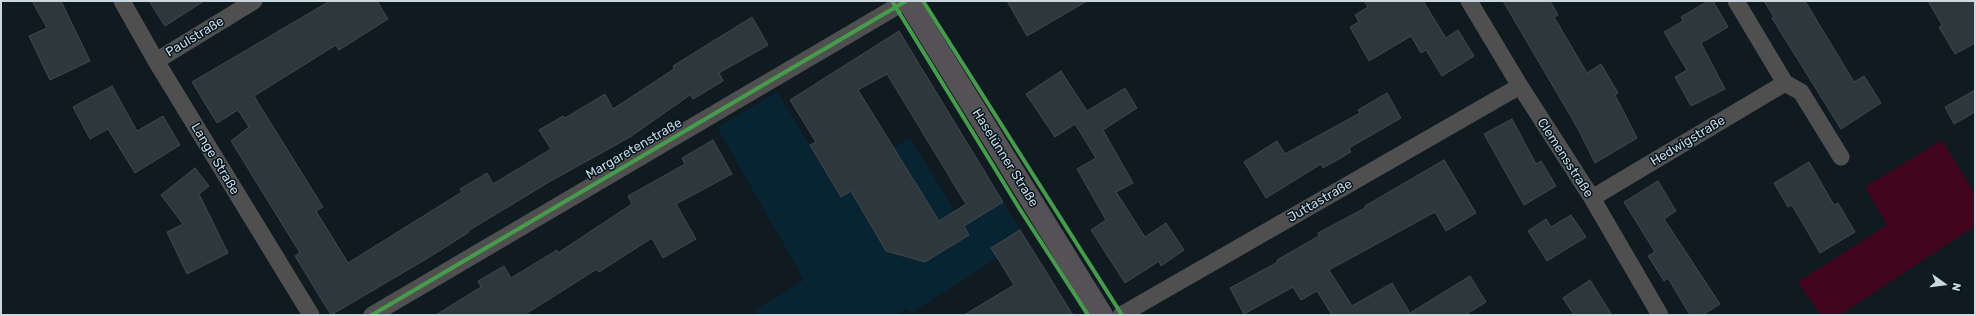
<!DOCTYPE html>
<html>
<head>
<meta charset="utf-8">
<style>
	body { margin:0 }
	#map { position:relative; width:1976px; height:316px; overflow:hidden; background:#0f1b21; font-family:Rubik,sans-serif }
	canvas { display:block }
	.frame { position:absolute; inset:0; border:2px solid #cbd7df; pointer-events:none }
	.north { position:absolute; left:1924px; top:264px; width:40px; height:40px; -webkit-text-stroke:3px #02141e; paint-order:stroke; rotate:104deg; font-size:11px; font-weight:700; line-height:16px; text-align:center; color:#cbd7df }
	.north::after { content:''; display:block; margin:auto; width:14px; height:18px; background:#cbd7df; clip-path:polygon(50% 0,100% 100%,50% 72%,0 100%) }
</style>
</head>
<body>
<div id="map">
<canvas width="1976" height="316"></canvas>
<div class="frame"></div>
<div class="north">N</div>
</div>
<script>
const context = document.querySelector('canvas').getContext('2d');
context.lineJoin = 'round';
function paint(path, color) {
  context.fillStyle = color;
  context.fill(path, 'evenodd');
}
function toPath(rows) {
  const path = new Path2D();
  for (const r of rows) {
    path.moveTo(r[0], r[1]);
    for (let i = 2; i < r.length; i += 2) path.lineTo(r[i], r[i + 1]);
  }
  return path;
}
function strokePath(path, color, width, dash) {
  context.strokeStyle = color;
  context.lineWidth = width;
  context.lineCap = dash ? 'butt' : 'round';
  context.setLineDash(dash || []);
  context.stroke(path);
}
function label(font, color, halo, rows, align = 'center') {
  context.font = font + ' Rubik,sans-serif';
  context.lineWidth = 3;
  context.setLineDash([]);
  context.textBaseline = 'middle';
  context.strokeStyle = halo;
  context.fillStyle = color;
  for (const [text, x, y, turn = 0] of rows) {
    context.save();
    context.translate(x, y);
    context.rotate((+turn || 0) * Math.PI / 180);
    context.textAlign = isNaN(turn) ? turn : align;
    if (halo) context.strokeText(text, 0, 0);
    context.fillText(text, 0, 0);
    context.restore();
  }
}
paint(toPath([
	[777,92,810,145,869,109,893,147,910,138,964,226,1003,202,1020,230,991,248,997,258,911,313,907,309,897,315,758,315,755,310,804,280,717,127]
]), '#082331');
paint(toPath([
	[1942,140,1975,194,1975,226,1840,315,1821,315,1798,282,1887,225,1865,187]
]), '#42051e');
const building = toPath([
	[32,1,61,1,90,61,50,80,29,36,47,28,32,1],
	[149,1,204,1,165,26,149,1],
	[330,1,377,1,388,19,339,50,336,45,254,96,323,207,316,211,348,263,462,192,460,189,487,173,493,184,551,149,539,130,563,116,565,118,605,94,613,109,674,69,673,66,752,17,768,45,719,73,723,81,693,99,690,95,630,137,549,182,468,231,469,232,428,258,331,315,295,256,300,253,231,141,249,127,238,110,217,123,192,82,330,1],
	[1007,1,1087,1,1027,36,1007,1],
	[1364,1,1423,1,1446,38,1458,30,1474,56,1442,76,1426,50,1421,53,1411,36,1369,61,1350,27,1359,22,1355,15,1368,7,1364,1],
	[1503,1,1550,1,1558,15,1554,17,1587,73,1601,64,1618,93,1615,95,1637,138,1595,163,1577,127,1503,1],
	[1708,1,1713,1,1728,27,1701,43,1725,89,1691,106,1675,77,1687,70,1664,32,1683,21,1681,17,1708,1],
	[1764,1,1805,1,1854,82,1864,76,1881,103,1841,129,1772,18,1774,17,1764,1],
	[1928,1,1975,1,1975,43,1955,54,1939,27,1942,25,1928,1],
	[899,31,1003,202,964,226,969,235,925,262,886,251,851,191,841,197,810,145,816,142,790,100,899,31],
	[887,74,966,204,939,221,858,90,887,74],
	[1061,71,1087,111,1125,88,1137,108,1103,130,1133,183,1116,192,1145,237,1166,223,1184,250,1161,266,1159,261,1125,283,1091,230,1106,220,1077,169,1096,158,1075,124,1055,137,1026,94,1061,71],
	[112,86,137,131,163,116,180,145,135,173,108,129,90,139,73,107,112,86],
	[1975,90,1975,112,1954,124,1945,107,1975,90],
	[1387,93,1401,118,1349,148,1351,152,1323,168,1321,164,1266,198,1244,162,1277,141,1285,154,1360,113,1358,110,1387,93],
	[1512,119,1536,164,1541,161,1556,186,1524,205,1484,134,1512,119],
	[713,140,732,174,676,204,696,239,663,258,652,238,599,272,597,269,524,315,436,315,481,287,478,281,504,266,511,278,557,250,558,253,632,204,628,196,685,164,682,158,713,140],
	[1444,160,1476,213,1446,231,1435,212,1329,270,1352,306,1392,283,1410,313,1470,276,1486,302,1465,315,1332,315,1317,291,1301,300,1293,287,1244,314,1230,288,1278,262,1277,260,1319,236,1318,233,1365,208,1365,206,1444,160],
	[1809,162,1834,205,1838,203,1855,232,1820,253,1792,205,1788,207,1774,183,1809,162],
	[195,168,209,186,199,194,228,253,187,274,167,232,183,224,161,195,195,168],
	[1658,181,1676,211,1664,219,1720,304,1703,315,1690,315,1668,278,1664,281,1648,256,1655,252,1624,202,1658,181],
	[1571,215,1586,237,1547,261,1528,231,1546,219,1551,227,1571,215],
	[1020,230,1073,315,964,315,1014,285,991,248,1020,230],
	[1590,280,1612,315,1574,315,1563,298,1590,280]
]);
paint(building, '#2e373c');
strokePath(building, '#3f494e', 1);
strokePath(toPath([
	[122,1,156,61,311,315],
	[1469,1,1520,86,1592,198,1660,315],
	[1736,1,1785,83,1801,92,1841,157],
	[156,61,254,1],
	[1592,198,1785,83],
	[372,315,906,1],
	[1121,315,1520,86]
]), '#504f50', 17);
strokePath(toPath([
	[908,1,1102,315]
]), '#545254', 22);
strokePath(toPath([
	[892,1,1021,211,1088,315],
	[923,1,1122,315],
	[372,315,906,1]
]), '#469c4c', 4);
label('13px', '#cbd7df', '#02141e', [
	["Paulstraße",195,37,-31],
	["Hedwigstraße",1688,141,-31],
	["Margaretenstraße",634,149,-30],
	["Haselünner Straße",1005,158,58],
	["Clemensstraße",1565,158,57],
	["Lange Straße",215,159,59],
	["Juttastraße",1320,201,-30]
]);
</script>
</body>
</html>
